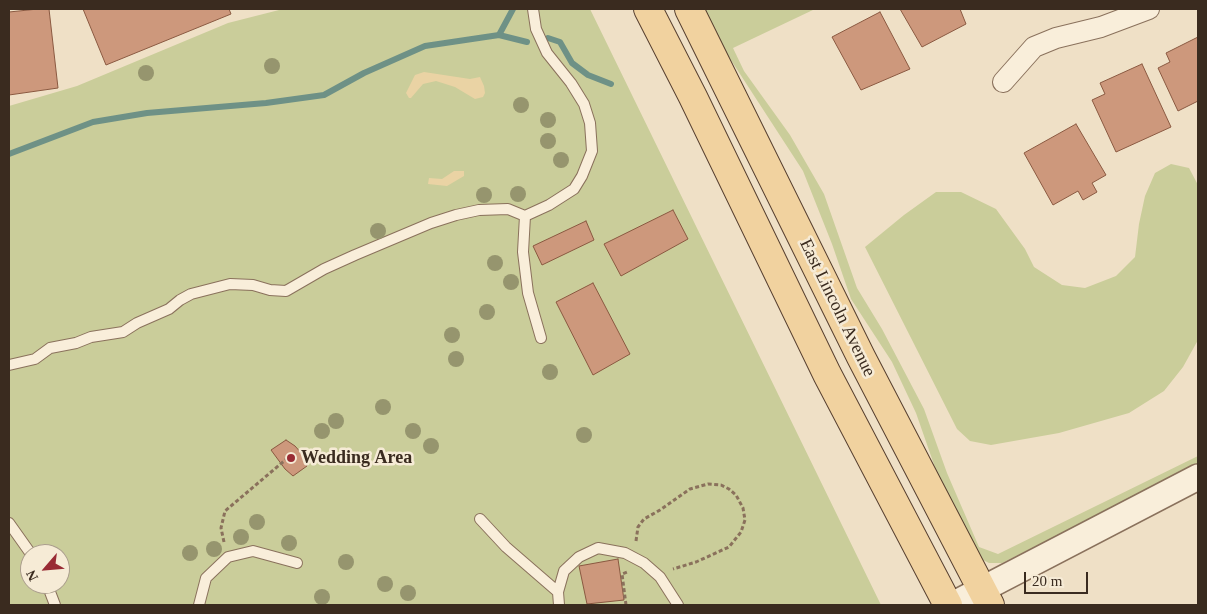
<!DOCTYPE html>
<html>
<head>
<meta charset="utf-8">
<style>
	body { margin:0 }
	#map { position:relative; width:1207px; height:614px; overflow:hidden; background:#efe0c6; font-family:"Times New Roman",serif }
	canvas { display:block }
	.frame { position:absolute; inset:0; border:10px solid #3a2b1f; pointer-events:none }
	.north { position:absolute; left:20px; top:544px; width:50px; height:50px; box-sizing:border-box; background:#f6ebd6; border:1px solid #ab9e8d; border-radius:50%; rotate:243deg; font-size:14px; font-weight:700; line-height:20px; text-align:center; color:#3a2b1f }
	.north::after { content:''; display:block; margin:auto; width:18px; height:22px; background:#992b34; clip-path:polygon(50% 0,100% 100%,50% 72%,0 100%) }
	.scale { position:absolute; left:1024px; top:572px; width:64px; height:22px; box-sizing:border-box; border:2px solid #3a2b1f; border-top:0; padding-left:6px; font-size:15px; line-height:18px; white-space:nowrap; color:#3a2b1f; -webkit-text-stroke:4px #f6ebd6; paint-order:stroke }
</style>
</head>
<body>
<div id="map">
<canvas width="1207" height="614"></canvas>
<div class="frame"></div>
<div class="north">N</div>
<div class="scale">20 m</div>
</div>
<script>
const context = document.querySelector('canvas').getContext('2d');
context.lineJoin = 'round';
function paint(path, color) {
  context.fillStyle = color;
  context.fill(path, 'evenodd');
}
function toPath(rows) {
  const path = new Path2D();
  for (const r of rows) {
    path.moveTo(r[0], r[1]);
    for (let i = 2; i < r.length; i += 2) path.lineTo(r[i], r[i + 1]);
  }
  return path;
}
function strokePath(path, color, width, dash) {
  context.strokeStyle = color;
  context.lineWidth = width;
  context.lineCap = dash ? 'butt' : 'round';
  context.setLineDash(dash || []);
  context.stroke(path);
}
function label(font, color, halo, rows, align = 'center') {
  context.font = font + ' "Times New Roman",serif';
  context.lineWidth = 5;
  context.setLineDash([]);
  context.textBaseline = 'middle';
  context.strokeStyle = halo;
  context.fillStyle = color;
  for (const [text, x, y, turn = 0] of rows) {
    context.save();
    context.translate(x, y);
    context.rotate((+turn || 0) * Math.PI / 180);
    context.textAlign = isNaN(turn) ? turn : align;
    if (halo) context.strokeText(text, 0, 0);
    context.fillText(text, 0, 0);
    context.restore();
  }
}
paint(toPath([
	[283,9,590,9,881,605,9,605,9,106,77,86,228,23],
	[30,554,60,554,60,584,30,584],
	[704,9,815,9,733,48,744,71,790,135,824,194,857,288,882,329,924,409,947,473,979,547,998,554,1198,456,1198,466,1002,563,989,563,971,554,938,476,916,413,892,362,851,299,832,244,803,171,727,54],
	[1171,164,1189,168,1198,185,1198,340,1183,367,1164,391,1129,413,1059,433,991,445,970,441,957,429,865,247,904,215,936,192,961,192,996,209,1025,249,1034,267,1062,285,1085,288,1116,276,1135,257,1139,224,1145,196,1155,173]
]), '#cacd9a');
paint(toPath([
	[424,72,470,79,480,77,484,86,485,93,483,97,475,99,455,87,436,81,423,84,411,98,409,98,406,93,415,75],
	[454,171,464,171,464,176,447,186,428,184,429,178,442,179]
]), '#ead3a4');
strokePath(toPath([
	[499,35,513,9],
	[548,38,560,42,572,63,588,75,611,84],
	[9,154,93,122,147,113,266,103,324,95,364,73,425,46,499,35,527,42]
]), '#6e9186', 6);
const building = toPath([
	[38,9,49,9,58,88,9,95,9,12,38,9],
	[83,9,229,9,231,14,106,65,83,9],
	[900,9,960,9,966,24,922,47,900,9],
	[880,12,910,69,861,90,832,37,880,12],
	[1198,37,1198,102,1198,101,1178,111,1158,68,1170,62,1166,53,1198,37],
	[1142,64,1171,127,1116,152,1092,100,1105,94,1100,83,1142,64],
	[1076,124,1106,175,1092,183,1097,192,1083,200,1078,191,1053,205,1024,153,1076,124],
	[673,210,688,239,621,276,604,244,673,210],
	[586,221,594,240,542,265,533,246,586,221],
	[593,283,630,354,593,375,556,302,593,283],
	[286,440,295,446,303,455,307,466,293,476,285,469,271,450,286,440],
	[618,559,624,600,587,604,579,566,618,559]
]);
paint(building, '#cd987c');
strokePath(building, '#8a5941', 1);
const service = toPath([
	[525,216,523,252,528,293,541,338],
	[9,365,35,359,50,348,76,343,91,337,123,332,137,323,169,309,180,300,191,294,230,284,253,285,270,290,286,291,324,269,355,255,431,223,456,215,479,210,508,209,525,216,549,205,574,189,582,176,592,151,590,123,584,104,571,83,547,53,536,29,533,9],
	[480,519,506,547,558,592],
	[9,523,31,554],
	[47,584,55,605],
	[199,605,206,578,228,557,253,551,297,563],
	[559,605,558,592,564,571,579,557,598,548,625,553,644,563,660,577,678,605]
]);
const minor = toPath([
	[1003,82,1034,47,1056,38,1101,27,1149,9]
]);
const tertiary = toPath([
	[952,605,1198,477]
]);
const primary = toPath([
	[648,9,693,97,827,374,948,605],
	[689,9,861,357,990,605]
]);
strokePath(service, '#8a715c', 12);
strokePath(minor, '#8a715c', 22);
strokePath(tertiary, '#8a715c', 28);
strokePath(primary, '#584030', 30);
strokePath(toPath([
	[636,541,638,527,644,519,660,510,690,489,708,484,721,485,729,489,736,495,743,508,745,520,741,532,729,547,696,562,673,569],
	[224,542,221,528,225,511,290,456],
	[626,605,622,574,627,572]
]), '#8a715c', 3, [4, 2.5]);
strokePath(service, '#f9eeda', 10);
strokePath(minor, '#f9eeda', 20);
strokePath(tertiary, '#f9eeda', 25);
strokePath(primary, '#f1d29f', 28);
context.fillStyle = '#96956e';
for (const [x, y] of [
	[272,66],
	[146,73],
	[521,105],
	[548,120],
	[548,141],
	[561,160],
	[518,194],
	[484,195],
	[378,231],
	[495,263],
	[511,282],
	[487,312],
	[452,335],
	[456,359],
	[550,372],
	[383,407],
	[336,421],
	[322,431],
	[413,431],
	[584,435],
	[431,446],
	[257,522],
	[241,537],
	[289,543],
	[214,549],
	[190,553],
	[346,562],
	[385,584],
	[408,593],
	[322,597]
]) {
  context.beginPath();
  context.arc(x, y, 8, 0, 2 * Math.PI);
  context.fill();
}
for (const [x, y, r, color] of [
	[291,458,5,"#992b34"]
]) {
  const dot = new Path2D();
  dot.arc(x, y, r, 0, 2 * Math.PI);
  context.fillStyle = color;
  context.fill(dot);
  strokePath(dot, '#f6ebd6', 2);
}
label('18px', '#3a2b1f', '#f6ebd6', [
	["East Lincoln Avenue",837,308,64]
]);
label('bold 18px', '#3a2b1f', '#f6ebd6', [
	["Wedding Area",301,458]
], 'left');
</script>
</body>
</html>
